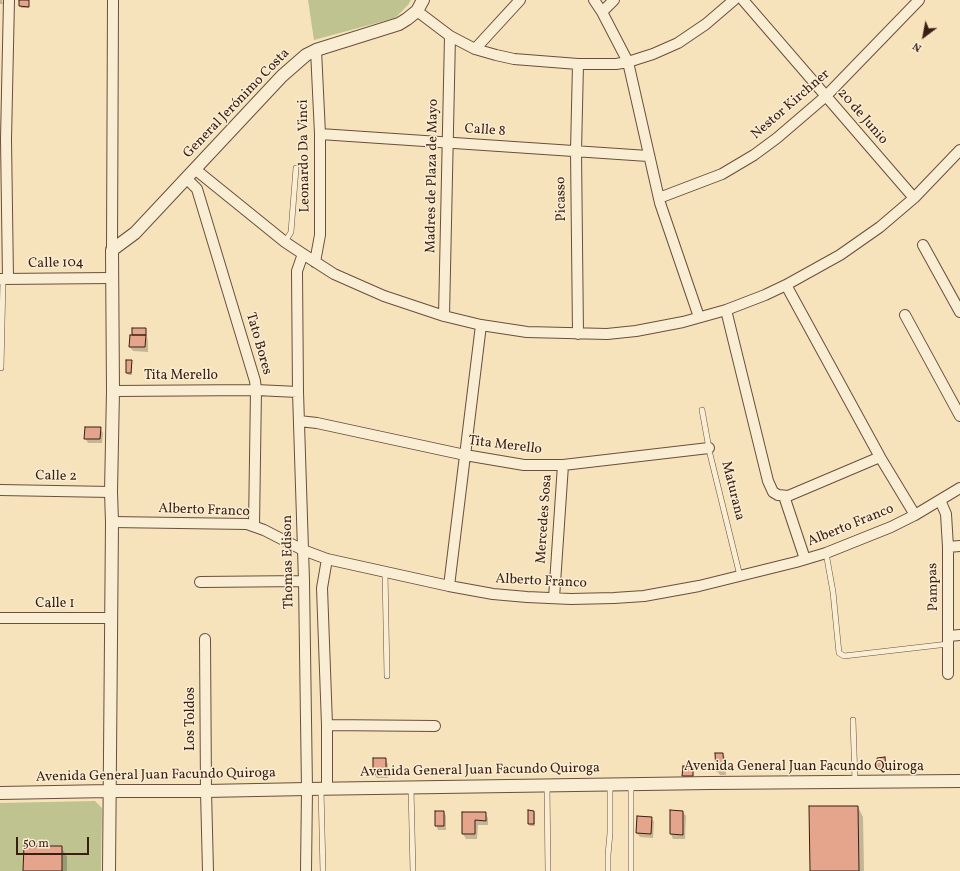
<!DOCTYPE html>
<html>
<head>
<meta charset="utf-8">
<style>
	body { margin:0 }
	#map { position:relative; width:960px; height:871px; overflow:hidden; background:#f6e3bb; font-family:Vollkorn,serif }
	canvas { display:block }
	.north { position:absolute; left:904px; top:16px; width:40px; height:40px; -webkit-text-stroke:3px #f9edd3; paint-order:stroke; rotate:212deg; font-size:11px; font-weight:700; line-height:16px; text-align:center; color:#3b1e13 }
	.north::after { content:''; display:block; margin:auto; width:14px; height:18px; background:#3b1e13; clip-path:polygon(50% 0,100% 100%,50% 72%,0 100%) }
	.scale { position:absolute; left:16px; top:837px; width:73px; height:18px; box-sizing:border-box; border:2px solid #3b1e13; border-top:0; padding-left:5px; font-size:12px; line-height:14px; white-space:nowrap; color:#3b1e13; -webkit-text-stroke:3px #f9edd3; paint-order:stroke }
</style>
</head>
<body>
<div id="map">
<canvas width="960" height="871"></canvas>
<div class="north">N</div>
<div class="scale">50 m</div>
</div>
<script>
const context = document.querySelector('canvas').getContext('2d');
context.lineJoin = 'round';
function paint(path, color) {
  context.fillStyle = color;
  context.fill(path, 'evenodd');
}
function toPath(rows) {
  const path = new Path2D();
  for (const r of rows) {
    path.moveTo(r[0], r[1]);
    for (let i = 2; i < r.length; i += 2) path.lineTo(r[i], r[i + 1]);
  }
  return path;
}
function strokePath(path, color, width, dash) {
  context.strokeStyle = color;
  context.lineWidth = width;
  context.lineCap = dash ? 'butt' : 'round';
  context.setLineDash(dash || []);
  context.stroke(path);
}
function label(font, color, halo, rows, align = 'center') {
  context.font = font + ' Vollkorn,serif';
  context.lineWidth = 3;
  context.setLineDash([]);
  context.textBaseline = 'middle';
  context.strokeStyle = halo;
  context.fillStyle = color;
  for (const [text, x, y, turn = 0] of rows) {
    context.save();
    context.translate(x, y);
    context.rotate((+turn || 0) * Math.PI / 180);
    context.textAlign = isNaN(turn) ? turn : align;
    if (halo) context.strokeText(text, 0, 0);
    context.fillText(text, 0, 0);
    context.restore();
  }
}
paint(toPath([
	[308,0,411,0,408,5,395,18,314,40],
	[95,801,102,808,101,871,0,871,0,803]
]), '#bec38f');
paint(toPath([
	[0,0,2,0,3,4,0,4],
	[20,0,28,0,29,8,21,8],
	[145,329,148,341,148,352,133,351,130,347,133,336],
	[131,361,132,363,132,375,128,375,127,373],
	[100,428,103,433,102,443,88,443,85,438],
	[723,754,725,758,726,775,720,775,717,771],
	[884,758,886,771,880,771,879,769],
	[385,759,388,764,388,778,377,778,374,774],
	[693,768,694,770,693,778,684,777,683,775],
	[858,807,863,817,864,871,811,871],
	[529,811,534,812,535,813,535,826,530,826,529,824],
	[671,811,683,812,686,816,685,839,673,839,671,834],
	[444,812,446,816,446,830,438,830,436,825],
	[463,813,485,813,488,818,488,825,478,825,477,839,466,839,463,834],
	[651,818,654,822,653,838,640,837,637,833],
	[61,847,67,857,67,871,24,871]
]), '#0003');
const building = toPath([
	[19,0,29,0,29,7,19,6,19,0],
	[132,328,146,328,146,335,132,335,132,328],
	[130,335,146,335,145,347,129,347,130,335],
	[126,360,132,360,131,373,126,373,126,360],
	[85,427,101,427,100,439,84,439,85,427],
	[715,753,723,753,724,770,716,771,715,753],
	[885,757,886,769,878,770,877,758,885,757],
	[373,758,386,758,386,774,373,774,373,758],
	[683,766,693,767,693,776,682,776,683,766],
	[809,806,858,806,859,871,810,871,809,806],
	[528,810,534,811,534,824,528,824,528,810],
	[670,810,683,811,683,835,670,834,670,810],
	[435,811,444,811,444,826,435,826,435,811],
	[462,812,486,812,486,821,475,820,475,834,462,834,462,812],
	[637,816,652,817,651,834,636,833,637,816],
	[24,846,62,846,62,871,23,871,24,846]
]);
paint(building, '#e5a58c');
strokePath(building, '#3b1e13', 1);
const service = toPath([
	[285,242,291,232,296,168],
	[1,368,3,279],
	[702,410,710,454,740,576],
	[826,553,833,592,839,653,844,656,948,644],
	[385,572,387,676],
	[853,720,855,781],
	[547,785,548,871],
	[411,788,413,871],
	[321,789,323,871],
	[608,871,608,855,610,833,610,785],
	[631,871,631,784]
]);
const minor = toPath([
	[594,0,602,12,628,62,660,203,699,317],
	[743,0,914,198],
	[417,11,450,36,475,49,496,55,514,59,578,64,616,64,628,62,653,54,678,43,706,24,734,0],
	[602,12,614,0],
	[475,49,520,0],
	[578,64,576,151,578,334],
	[320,134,648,156],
	[196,170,285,242,303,254,334,274,384,296,444,316,481,325,527,332,607,334,636,331,683,322,726,310,765,295,786,285,840,255,880,227,914,198,960,150],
	[187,179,197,189,255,381,256,390,254,526],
	[659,198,722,174,754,155,777,138,826,96,919,0],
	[923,245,960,312],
	[112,250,113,0],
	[303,254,297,271,298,392,304,581,307,789,306,871],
	[315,262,320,235,320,134,316,50],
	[0,279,112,278],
	[8,279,6,139,9,0],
	[786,285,880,457,915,515],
	[726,310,768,481,773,492,778,495,788,496,880,457],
	[905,315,960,416],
	[444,316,450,36],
	[113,391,256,390,298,392],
	[299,421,317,423,465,455,524,465,563,465,709,448],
	[0,490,111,492],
	[784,496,805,559],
	[940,500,946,514,948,547,948,674],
	[112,522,247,524,264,530,303,550,327,559,449,586,493,594,527,597,571,599,614,598,644,596,699,586,796,562,826,553,891,527,915,515,960,488],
	[948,547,960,546],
	[200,582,304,581],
	[449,586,481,325],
	[554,598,563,465],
	[0,618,111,618],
	[949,636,960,635],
	[205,639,206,791,208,871],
	[327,725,435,726],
	[327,789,327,725,322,588,327,559]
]);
const tertiary = toPath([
	[0,793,109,791,206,791,307,789,710,783,960,781],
	[109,871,112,522,111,492,113,391,112,250,135,233,282,76,306,55,316,50,399,24,407,19,417,11,423,0]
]);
strokePath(service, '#6a4f3d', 6);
strokePath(minor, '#6a4f3d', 12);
strokePath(tertiary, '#6a4f3d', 14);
strokePath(service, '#f9edd3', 5);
strokePath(minor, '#f9edd3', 10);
strokePath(tertiary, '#f9edd3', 12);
label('14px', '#3b1e13', '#f9edd3', [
	["General Jerónimo Costa",237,104,-46],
	["Nestor Kirchner",791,105,-41],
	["20 de Junio",862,117,49],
	["Calle 8",485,131,4],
	["Leonardo Da Vinci",305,156,-91],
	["Madres de Plaza de Mayo",433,176,-89],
	["Picasso",562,199,-91],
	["Calle 104",56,264,-1],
	["Tato Bores",258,344,74],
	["Tita Merello",181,376],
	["Tita Merello",505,446,7],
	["Calle 2",56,477,1],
	["Maturana",732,491,76],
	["Alberto Franco",204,511,2],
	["Mercedes Sosa",545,519,-86],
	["Alberto Franco",851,526,-22],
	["Thomas Edison",289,562,-91],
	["Alberto Franco",541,582,3],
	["Pampas",934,587,-91],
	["Calle 1",55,604],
	["Los Toldos",191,719,-90],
	["Avenida General Juan Facundo Quiroga",804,767],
	["Avenida General Juan Facundo Quiroga",480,771,-1],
	["Avenida General Juan Facundo Quiroga",156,776,-1]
]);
</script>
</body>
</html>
